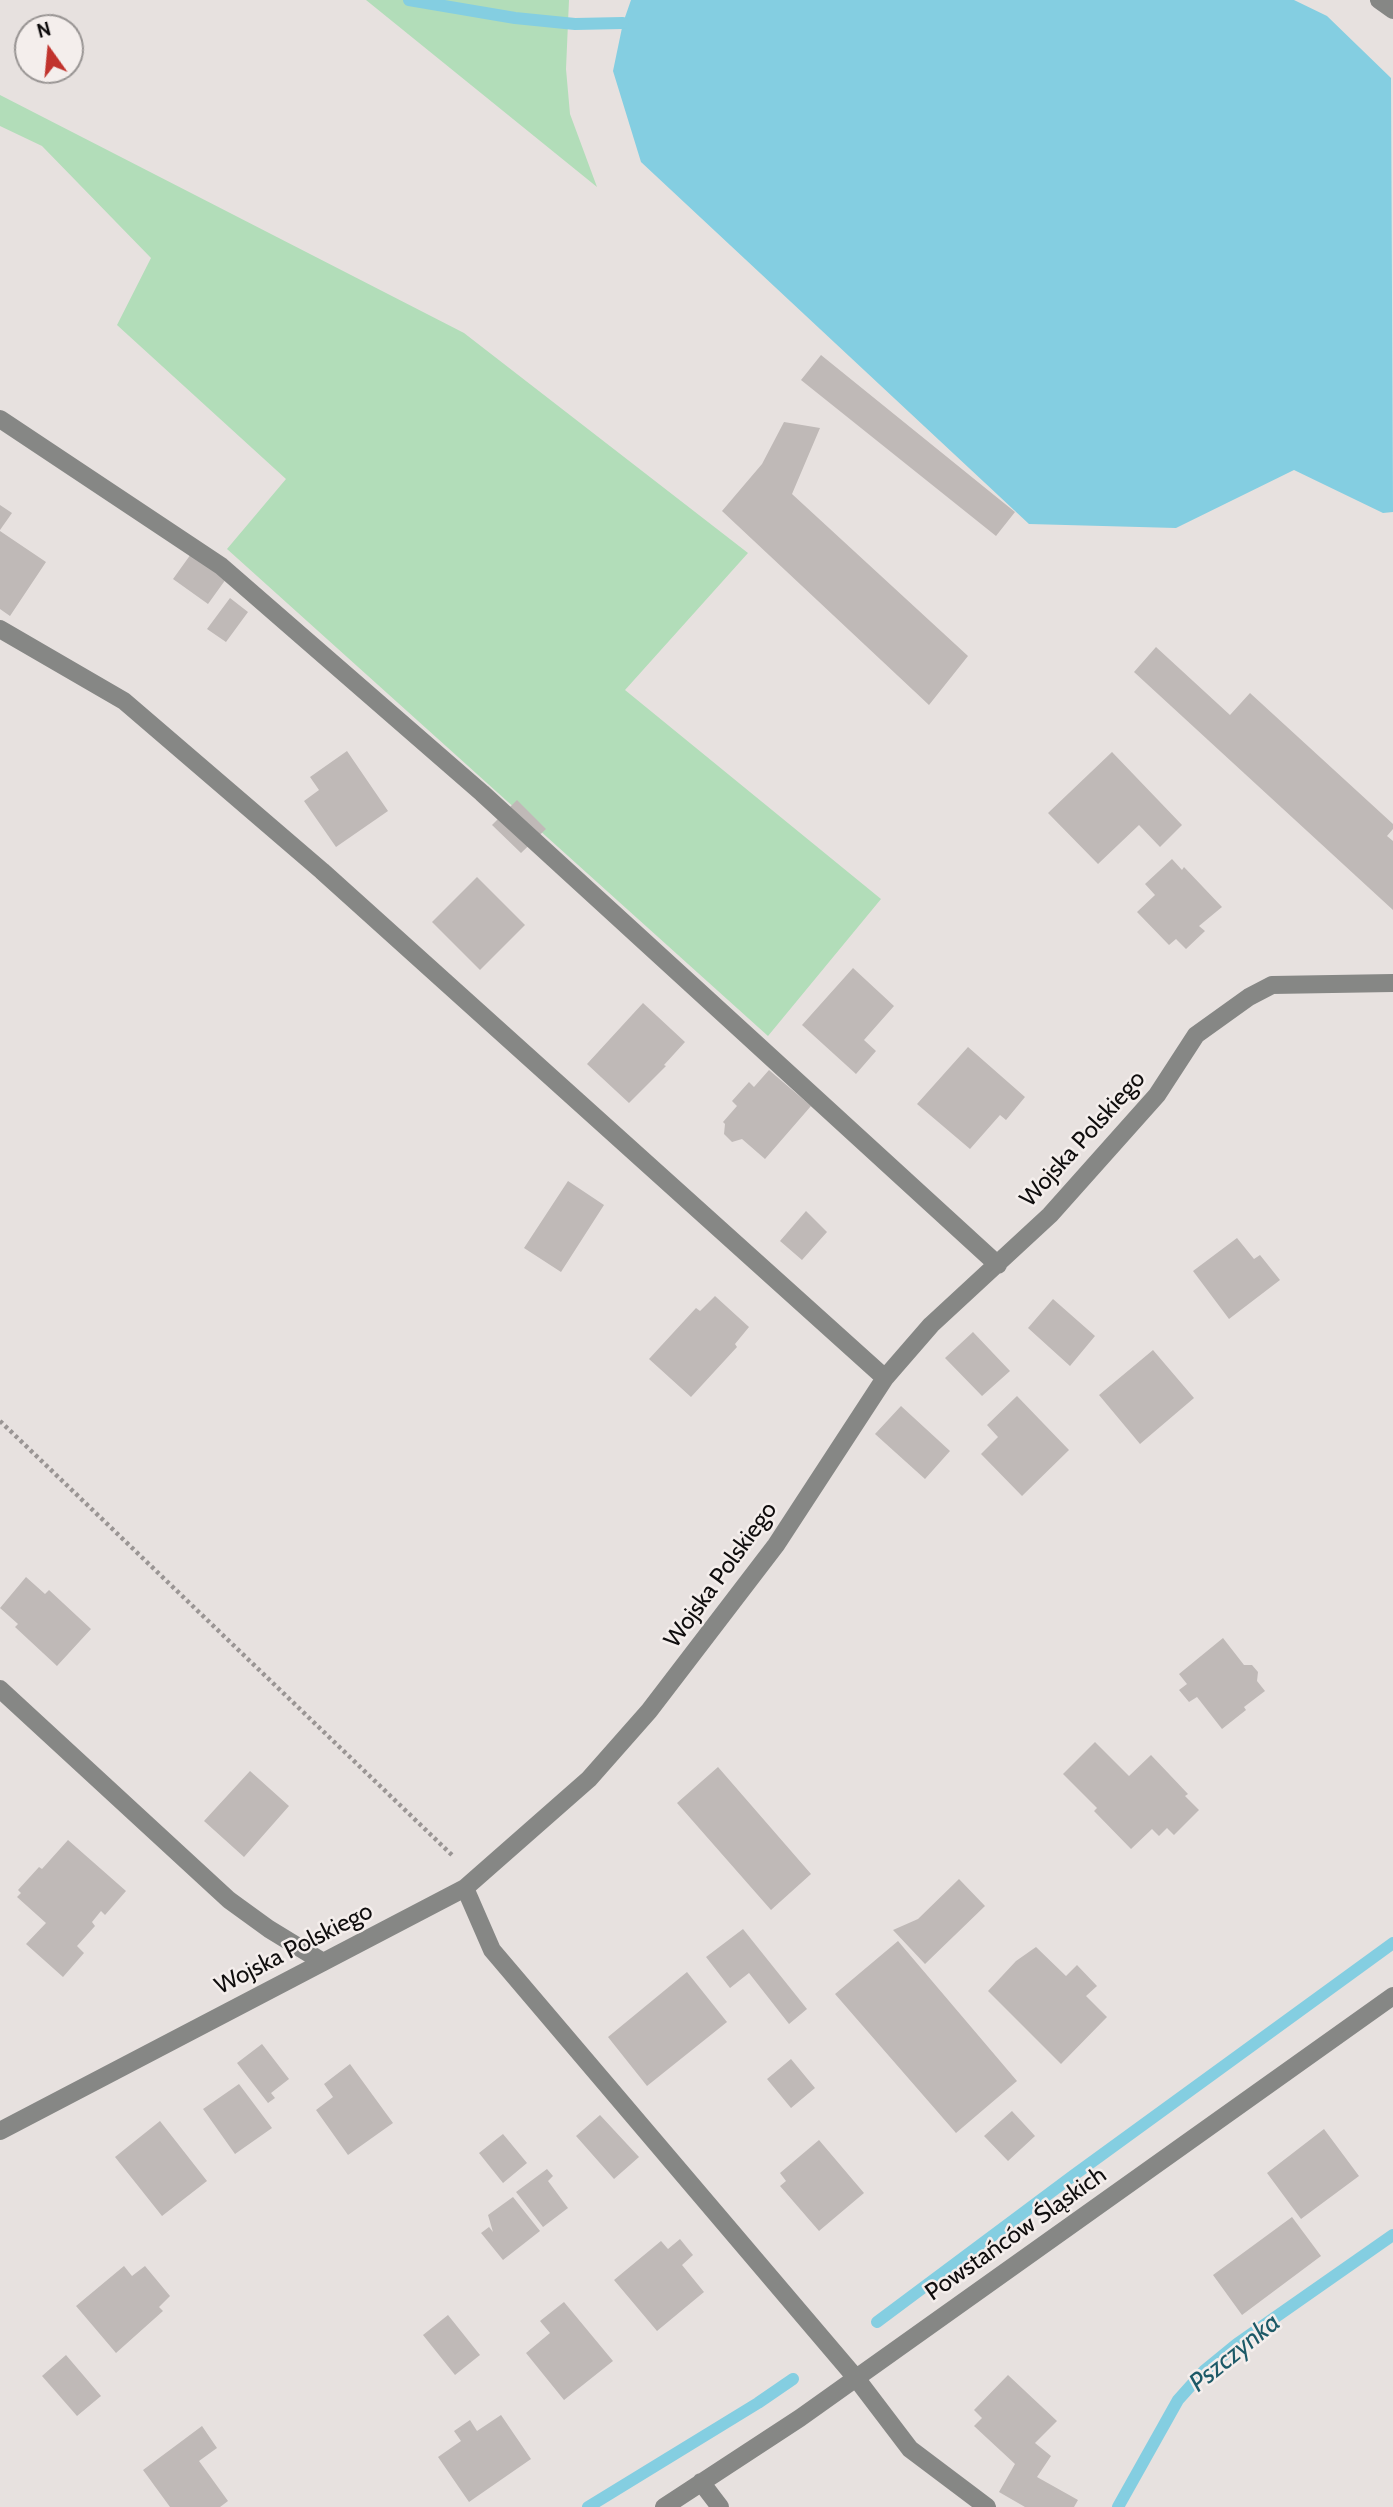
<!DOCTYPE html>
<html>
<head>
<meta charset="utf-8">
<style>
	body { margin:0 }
	#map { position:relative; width:1393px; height:2507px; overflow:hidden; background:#e7e1df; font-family:Cabin,sans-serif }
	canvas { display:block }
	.north { position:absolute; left:14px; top:14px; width:70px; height:70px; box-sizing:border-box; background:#f4eeec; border:2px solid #989493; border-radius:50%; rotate:345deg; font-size:19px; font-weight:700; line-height:28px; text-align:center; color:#0f0d0d }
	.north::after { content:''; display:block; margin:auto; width:24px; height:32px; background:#c1332d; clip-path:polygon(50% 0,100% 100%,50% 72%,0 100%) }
</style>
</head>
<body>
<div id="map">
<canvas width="1393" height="2507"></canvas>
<div class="north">N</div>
</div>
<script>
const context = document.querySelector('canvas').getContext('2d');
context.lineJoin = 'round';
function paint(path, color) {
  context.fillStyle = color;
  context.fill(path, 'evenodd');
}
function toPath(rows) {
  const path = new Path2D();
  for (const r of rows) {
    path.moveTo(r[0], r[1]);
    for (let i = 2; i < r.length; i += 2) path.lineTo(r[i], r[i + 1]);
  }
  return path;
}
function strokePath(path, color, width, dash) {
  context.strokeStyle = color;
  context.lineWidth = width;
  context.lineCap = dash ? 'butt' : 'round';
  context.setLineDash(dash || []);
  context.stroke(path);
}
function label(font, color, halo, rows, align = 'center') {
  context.font = font + ' Cabin,sans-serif';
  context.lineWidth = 5;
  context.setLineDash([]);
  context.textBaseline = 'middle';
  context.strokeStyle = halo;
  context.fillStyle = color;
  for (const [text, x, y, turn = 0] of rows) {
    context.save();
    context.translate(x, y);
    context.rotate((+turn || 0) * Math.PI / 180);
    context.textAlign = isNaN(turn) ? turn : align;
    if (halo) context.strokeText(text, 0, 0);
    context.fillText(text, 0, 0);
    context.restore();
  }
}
paint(toPath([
	[366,0,569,0,566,69,570,114,597,187],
	[0,95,464,333,748,553,625,690,881,899,768,1036,227,549,286,479,117,325,151,258,42,146,0,126]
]), '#b2ddb9');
paint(toPath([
	[631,0,1294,0,1327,16,1391,78,1393,512,1383,513,1294,470,1176,528,1029,524,641,162,613,71,623,23]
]), '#84cee1');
strokePath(toPath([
	[409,0,515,18,575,24,623,23],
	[877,2322,1074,2175,1393,1943],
	[588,2507,758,2403,793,2379],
	[1118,2507,1178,2400,1204,2371,1237,2344,1393,2235]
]), '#84cee1', 12);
paint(toPath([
	[821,355,1015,512,996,536,801,380],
	[784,422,820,428,792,494,968,656,929,705,722,511,762,464],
	[0,505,12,513,0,530],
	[0,531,46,562,10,616,0,609],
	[191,554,226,579,208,604,173,579],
	[230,598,248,612,226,642,207,629],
	[1156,647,1230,715,1250,693,1393,824,1393,829,1387,836,1393,841,1393,910,1134,672],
	[347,751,388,811,336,847,304,801,319,790,310,777],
	[1112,752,1182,825,1160,847,1139,825,1098,864,1048,813],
	[517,800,546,829,521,853,492,825],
	[1172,859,1182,870,1184,867,1222,907,1199,926,1205,931,1186,949,1176,939,1169,945,1137,912,1155,895,1145,884],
	[477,877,525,925,480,970,432,922],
	[853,968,894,1006,864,1040,876,1051,856,1074,802,1025],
	[643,1003,685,1042,664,1065,666,1066,629,1103,587,1064],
	[968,1047,1025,1097,1006,1120,1000,1115,970,1149,917,1104],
	[769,1070,811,1106,765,1159,742,1139,732,1142,724,1134,725,1124,723,1122,737,1106,732,1101,749,1082,754,1087],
	[568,1181,604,1205,561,1272,524,1248],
	[806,1211,827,1232,802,1260,780,1241],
	[1237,1238,1254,1259,1260,1255,1280,1280,1229,1319,1193,1271],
	[715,1296,749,1327,735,1344,737,1347,691,1397,649,1359,696,1308,700,1311],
	[1053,1299,1095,1336,1070,1366,1028,1328],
	[973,1332,1010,1371,982,1396,945,1358],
	[1153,1350,1194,1398,1140,1444,1099,1395],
	[1017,1396,1069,1450,1022,1496,981,1454,998,1437,987,1425],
	[901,1406,950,1451,925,1479,875,1434],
	[26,1577,45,1594,49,1590,91,1629,57,1666,15,1627,18,1624,0,1608],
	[1223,1638,1244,1665,1252,1665,1258,1672,1257,1681,1265,1691,1244,1707,1246,1710,1222,1729,1197,1697,1189,1702,1179,1690,1187,1684,1179,1674],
	[1095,1742,1129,1776,1151,1755,1188,1794,1185,1796,1199,1810,1174,1835,1167,1828,1159,1836,1152,1829,1131,1849,1094,1811,1097,1808,1063,1774],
	[718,1767,811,1874,771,1910,677,1803],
	[250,1771,289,1806,244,1857,204,1821],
	[68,1840,126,1891,105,1915,101,1911,92,1922,95,1926,77,1946,84,1953,63,1977,26,1944,46,1923,17,1897,21,1893,18,1890,39,1867,42,1869],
	[959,1879,985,1906,925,1964,893,1930,918,1919],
	[743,1929,807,2009,789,2024,749,1973,730,1988,706,1957],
	[898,1941,1017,2081,956,2133,835,1994],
	[1036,1947,1066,1976,1077,1965,1097,1986,1086,1996,1107,2017,1061,2064,988,1991,1016,1961],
	[687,1972,727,2022,647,2086,608,2037],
	[262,2044,289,2079,271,2093,275,2098,268,2103,237,2063],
	[791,2059,815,2088,791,2108,767,2079],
	[350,2064,393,2123,348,2155,316,2110,333,2097,324,2084],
	[239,2084,272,2128,235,2154,203,2109],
	[1012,2111,1035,2136,1008,2161,984,2136],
	[600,2115,639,2157,614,2179,576,2136],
	[160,2121,207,2181,162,2216,115,2157],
	[1324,2129,1359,2176,1301,2219,1267,2173],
	[503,2134,527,2163,503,2183,479,2153],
	[819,2140,864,2193,819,2231,780,2186,786,2181,780,2173],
	[547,2169,553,2176,548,2181,568,2208,543,2227,516,2192],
	[513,2197,540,2231,503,2260,481,2233,489,2227,493,2232,488,2215],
	[1292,2217,1321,2256,1242,2315,1213,2275],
	[680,2239,693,2255,682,2265,704,2292,657,2331,614,2280,661,2241,668,2249],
	[124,2266,132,2276,145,2266,170,2296,159,2307,163,2311,116,2353,76,2306],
	[564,2302,613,2361,564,2400,526,2353,550,2333,540,2321],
	[448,2315,480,2355,455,2375,423,2335],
	[66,2355,101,2396,77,2416,42,2376],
	[1008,2375,1057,2421,1035,2443,1051,2456,1037,2477,1078,2500,1074,2507,1025,2507,999,2492,1015,2464,974,2426,982,2418,974,2410],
	[501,2415,531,2459,469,2502,438,2457,461,2441,454,2431,470,2420,477,2431],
	[202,2426,217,2448,199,2461,228,2501,220,2507,170,2507,143,2470]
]), '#bfb9b7');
strokePath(toPath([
	[0,1421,454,1857]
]), '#9a9594', 4.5, [3.5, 3.5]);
strokePath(toPath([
	[1379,0,1393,10],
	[0,419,221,566,482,793,998,1265],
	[0,629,124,701,322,871,885,1378],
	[0,1689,229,1900,269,1929,323,1962],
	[465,1888,492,1950,856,2378,910,2449,987,2507],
	[0,2131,465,1888,589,1779,649,1711,776,1545,885,1378,931,1325,1050,1215,1157,1095,1196,1035,1249,997,1272,985,1393,983],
	[701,2482,720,2507],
	[664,2507,800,2418,1393,1996]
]), '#868785', 18);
label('24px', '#0f0d0d', '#f4eeec', [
	["Wojska Polskiego",1083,1139,-48],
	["Wojska Polskiego",721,1575,-54],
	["Wojska Polskiego",294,1949,-27],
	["Powstańców Śląskich",1016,2234,-35]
]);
label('italic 26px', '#1c5967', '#f4eeec', [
	["Pszczynka",1235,2353,-39]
]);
</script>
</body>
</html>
